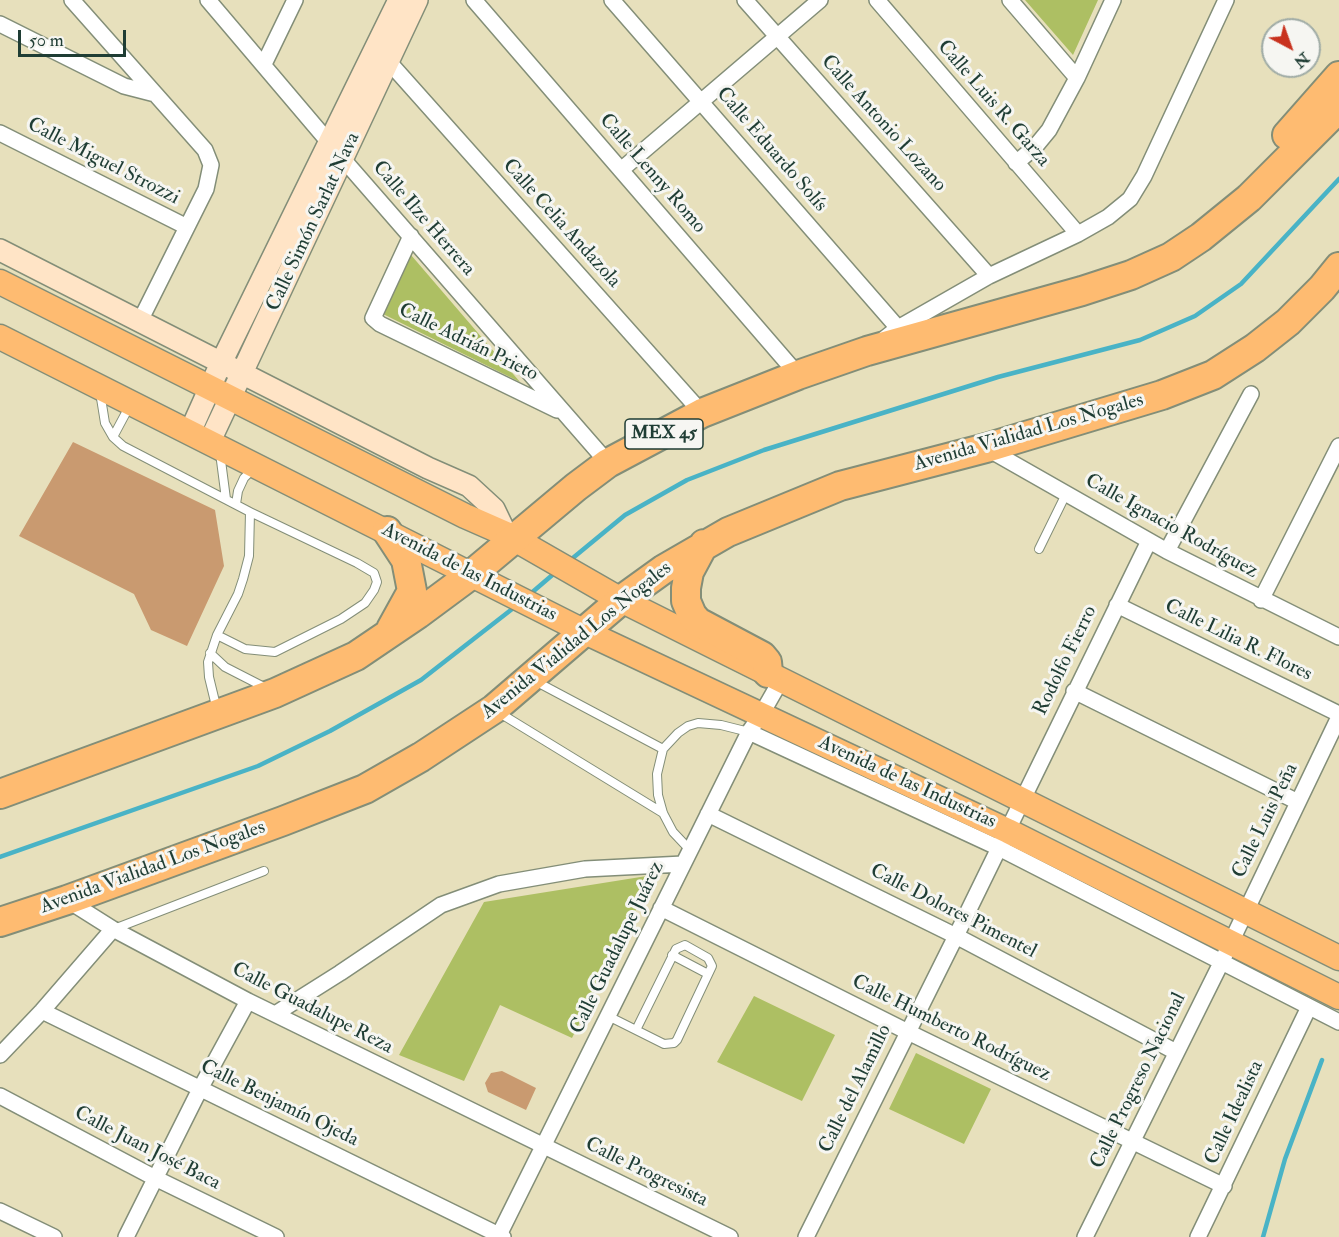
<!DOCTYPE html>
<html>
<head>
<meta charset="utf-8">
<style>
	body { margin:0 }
	#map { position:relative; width:1339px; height:1237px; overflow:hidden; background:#e7e0bc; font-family:"IM FELL Double Pica",serif }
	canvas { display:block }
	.north { position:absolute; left:1261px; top:18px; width:60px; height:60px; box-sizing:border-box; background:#f6f6f2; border:2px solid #a0aca6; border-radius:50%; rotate:139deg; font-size:16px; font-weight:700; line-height:24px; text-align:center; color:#1f3d34 }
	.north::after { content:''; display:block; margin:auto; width:21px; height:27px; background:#c8321e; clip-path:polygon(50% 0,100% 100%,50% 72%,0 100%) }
	.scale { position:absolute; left:18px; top:30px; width:108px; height:27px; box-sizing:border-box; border:3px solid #1f3d34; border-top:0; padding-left:8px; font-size:18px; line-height:21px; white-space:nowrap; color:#1f3d34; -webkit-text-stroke:4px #f6f6f2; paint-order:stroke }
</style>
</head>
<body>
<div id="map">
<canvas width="1339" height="1237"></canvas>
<div class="north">N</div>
<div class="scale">50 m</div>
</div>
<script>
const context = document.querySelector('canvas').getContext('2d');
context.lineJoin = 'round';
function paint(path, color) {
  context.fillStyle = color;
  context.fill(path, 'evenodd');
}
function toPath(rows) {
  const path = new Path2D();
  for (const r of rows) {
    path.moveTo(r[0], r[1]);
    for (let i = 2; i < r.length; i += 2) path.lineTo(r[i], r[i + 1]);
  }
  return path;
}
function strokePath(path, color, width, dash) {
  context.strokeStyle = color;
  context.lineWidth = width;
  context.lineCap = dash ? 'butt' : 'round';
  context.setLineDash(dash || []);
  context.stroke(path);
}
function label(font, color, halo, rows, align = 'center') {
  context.font = font + ' "IM FELL Double Pica",serif';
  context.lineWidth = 6;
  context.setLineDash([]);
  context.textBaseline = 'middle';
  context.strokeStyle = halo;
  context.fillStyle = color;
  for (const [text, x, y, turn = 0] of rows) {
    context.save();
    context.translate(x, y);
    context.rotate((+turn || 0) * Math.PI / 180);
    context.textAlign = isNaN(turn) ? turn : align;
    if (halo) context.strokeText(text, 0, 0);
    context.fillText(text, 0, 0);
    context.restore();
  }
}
paint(toPath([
	[1025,0,1098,0,1073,55],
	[411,255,520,382,383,314],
	[653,875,572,1038,500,1005,464,1081,399,1055,484,902],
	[754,996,835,1035,802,1101,717,1062],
	[916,1053,991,1089,964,1144,889,1109]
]), '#adbf63');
strokePath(toPath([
	[568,562,625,515,687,480,764,450,998,377,1140,340,1195,316,1241,284,1339,179],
	[529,595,557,571],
	[0,857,258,766,330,731,421,680,516,606],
	[1263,1237,1285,1159,1322,1060]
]), '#49b3c6', 4.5);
paint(toPath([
	[73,442,215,510,224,566,187,646,151,630,134,594,19,536],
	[502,1071,536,1088,526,1110,488,1092,485,1083,491,1073]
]), '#c99a70');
const lane = toPath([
	[100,392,105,423,113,437,123,446,250,512,249,556,243,579,238,594,217,635,208,662,209,677,217,710],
	[113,437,129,407],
	[220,453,226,499],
	[236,504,238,491,244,478,253,469],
	[1039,549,1066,494],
	[217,635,245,649,275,652,341,619,365,603,374,590,377,582,374,573,357,563,250,512],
	[210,653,225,667,266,688],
	[535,681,663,749],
	[498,712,663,813],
	[690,850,673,832,663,813,658,795,657,774,663,749,678,733,688,726,698,723,721,725,749,732],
	[114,929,264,871],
	[672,955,708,974],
	[608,1016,664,1044,674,1043,677,1040,712,966,708,958,685,945,676,949,636,1030]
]);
const street = toPath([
	[72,0,205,150,211,165,206,189,140,321],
	[208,0,343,159,608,463],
	[474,0,798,375],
	[612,0,898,328],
	[745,0,989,276],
	[877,0,1078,234],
	[1010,0,1077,78],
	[0,24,124,86,155,94],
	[389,62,702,413],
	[264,64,295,0],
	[0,133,187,227],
	[1016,163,1035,147,1049,130,1077,78,1113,0],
	[621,170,820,0],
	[411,236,373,318,380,324,557,410],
	[884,339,898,328,989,276,1078,234,1108,217,1130,199,1144,176,1226,0],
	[986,448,1167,551,1339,637],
	[1167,551,1251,394],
	[1261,600,1339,446],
	[1117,605,1339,714],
	[1074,691,1298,802],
	[749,732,999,848,1339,1022],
	[708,814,956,936,1176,1052],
	[67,900,113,929,248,1001,730,1237],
	[661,908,908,1032,1224,1186],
	[42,1011,503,1237],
	[275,1014,340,973,441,905,499,884,585,869,683,864],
	[0,1055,42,1011,113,929],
	[0,1096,155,1178,276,1237],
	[0,1211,54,1237],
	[126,1237,200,1089,248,1001],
	[498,1237,749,732,761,715,781,680],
	[806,1237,956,936,1149,541],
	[1085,1237,1222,961,1339,717],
	[1198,1237,1309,1007]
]);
const secondary = toPath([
	[0,250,428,468,469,486,494,509,506,534],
	[190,432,221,363,399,0],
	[209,443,417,0]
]);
const primary = toPath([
	[0,282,465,516,506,534,621,600,719,649,1339,958],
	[0,337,585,632,1008,831,1339,997]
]);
const highway = toPath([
	[1287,135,1339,76],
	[387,531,406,560,412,591,391,629],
	[704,544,689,572,686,588,686,601,692,615,698,622,762,656,767,662,768,673],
	[0,794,275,693,356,656,418,614,472,574,576,487,608,463,702,413,798,375,867,351,1082,291,1131,275,1171,257,1201,237,1249,198,1339,108],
	[0,922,67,900,283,821,365,789,421,757,494,709,621,600,664,569,728,532,840,486,986,448,1162,395,1213,375,1255,348,1288,322,1322,288,1339,267]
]);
strokePath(lane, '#838e78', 10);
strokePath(street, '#838e78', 18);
strokePath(secondary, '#838e78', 24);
strokePath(primary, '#838e78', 27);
strokePath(highway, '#838e78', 32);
strokePath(lane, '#fff', 8);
strokePath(street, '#fff', 15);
strokePath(secondary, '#ffe4c6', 21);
strokePath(primary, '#febb71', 24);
strokePath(highway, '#febb71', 28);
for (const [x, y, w] of [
	[664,434,78]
]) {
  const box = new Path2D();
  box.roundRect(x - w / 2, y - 15, w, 30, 4.5);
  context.fillStyle = '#f6f6f2';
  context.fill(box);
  strokePath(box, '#1f3d34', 1.5);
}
label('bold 18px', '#1f3d34', null, [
	["MEX 45",664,434]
]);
label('20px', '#1f3d34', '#f6f6f2', [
	["Calle Luis R. Garza",993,104,49],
	["Calle Antonio Lozano",883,124,48],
	["Calle Eduardo Solís",771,150,49],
	["Calle Miguel Strozzi",103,162,27],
	["Calle Lenny Romo",652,174,49],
	["Calle Ilze Herrera",423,219,49],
	["Calle Simón Sarlat Nava",314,222,-65],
	["Calle Celia Andazola",561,224,48],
	["Calle Adrián Prieto",468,343,26],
	["Avenida Vialidad Los Nogales",1029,433,-16],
	["Calle Ignacio Rodríguez",1171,527,29],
	["Avenida de las Industrias",469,573,27],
	["Avenida Vialidad Los Nogales",577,641,-39],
	["Calle Lilia R. Flores",1238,641,26],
	["Rodolfo Fierro",1066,661,-64],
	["Avenida de las Industrias",907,783,25],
	["Calle Luis Peña",1266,821,-64],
	["Avenida Vialidad Los Nogales",153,868,-20],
	["Calle Dolores Pimentel",953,912,27],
	["Calle Guadalupe Juárez",618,948,-64],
	["Calle Guadalupe Reza",312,1009,27],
	["Calle Humberto Rodríguez",951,1029,26],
	["Calle Progreso Nacional",1139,1081,-64],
	["Calle del Alamillo",856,1089,-64],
	["Calle Benjamín Ojeda",279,1104,26],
	["Calle Idealista",1235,1113,-65],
	["Calle Juan José Baca",147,1149,27],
	["Calle Progresista",646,1173,26]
]);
</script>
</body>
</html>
